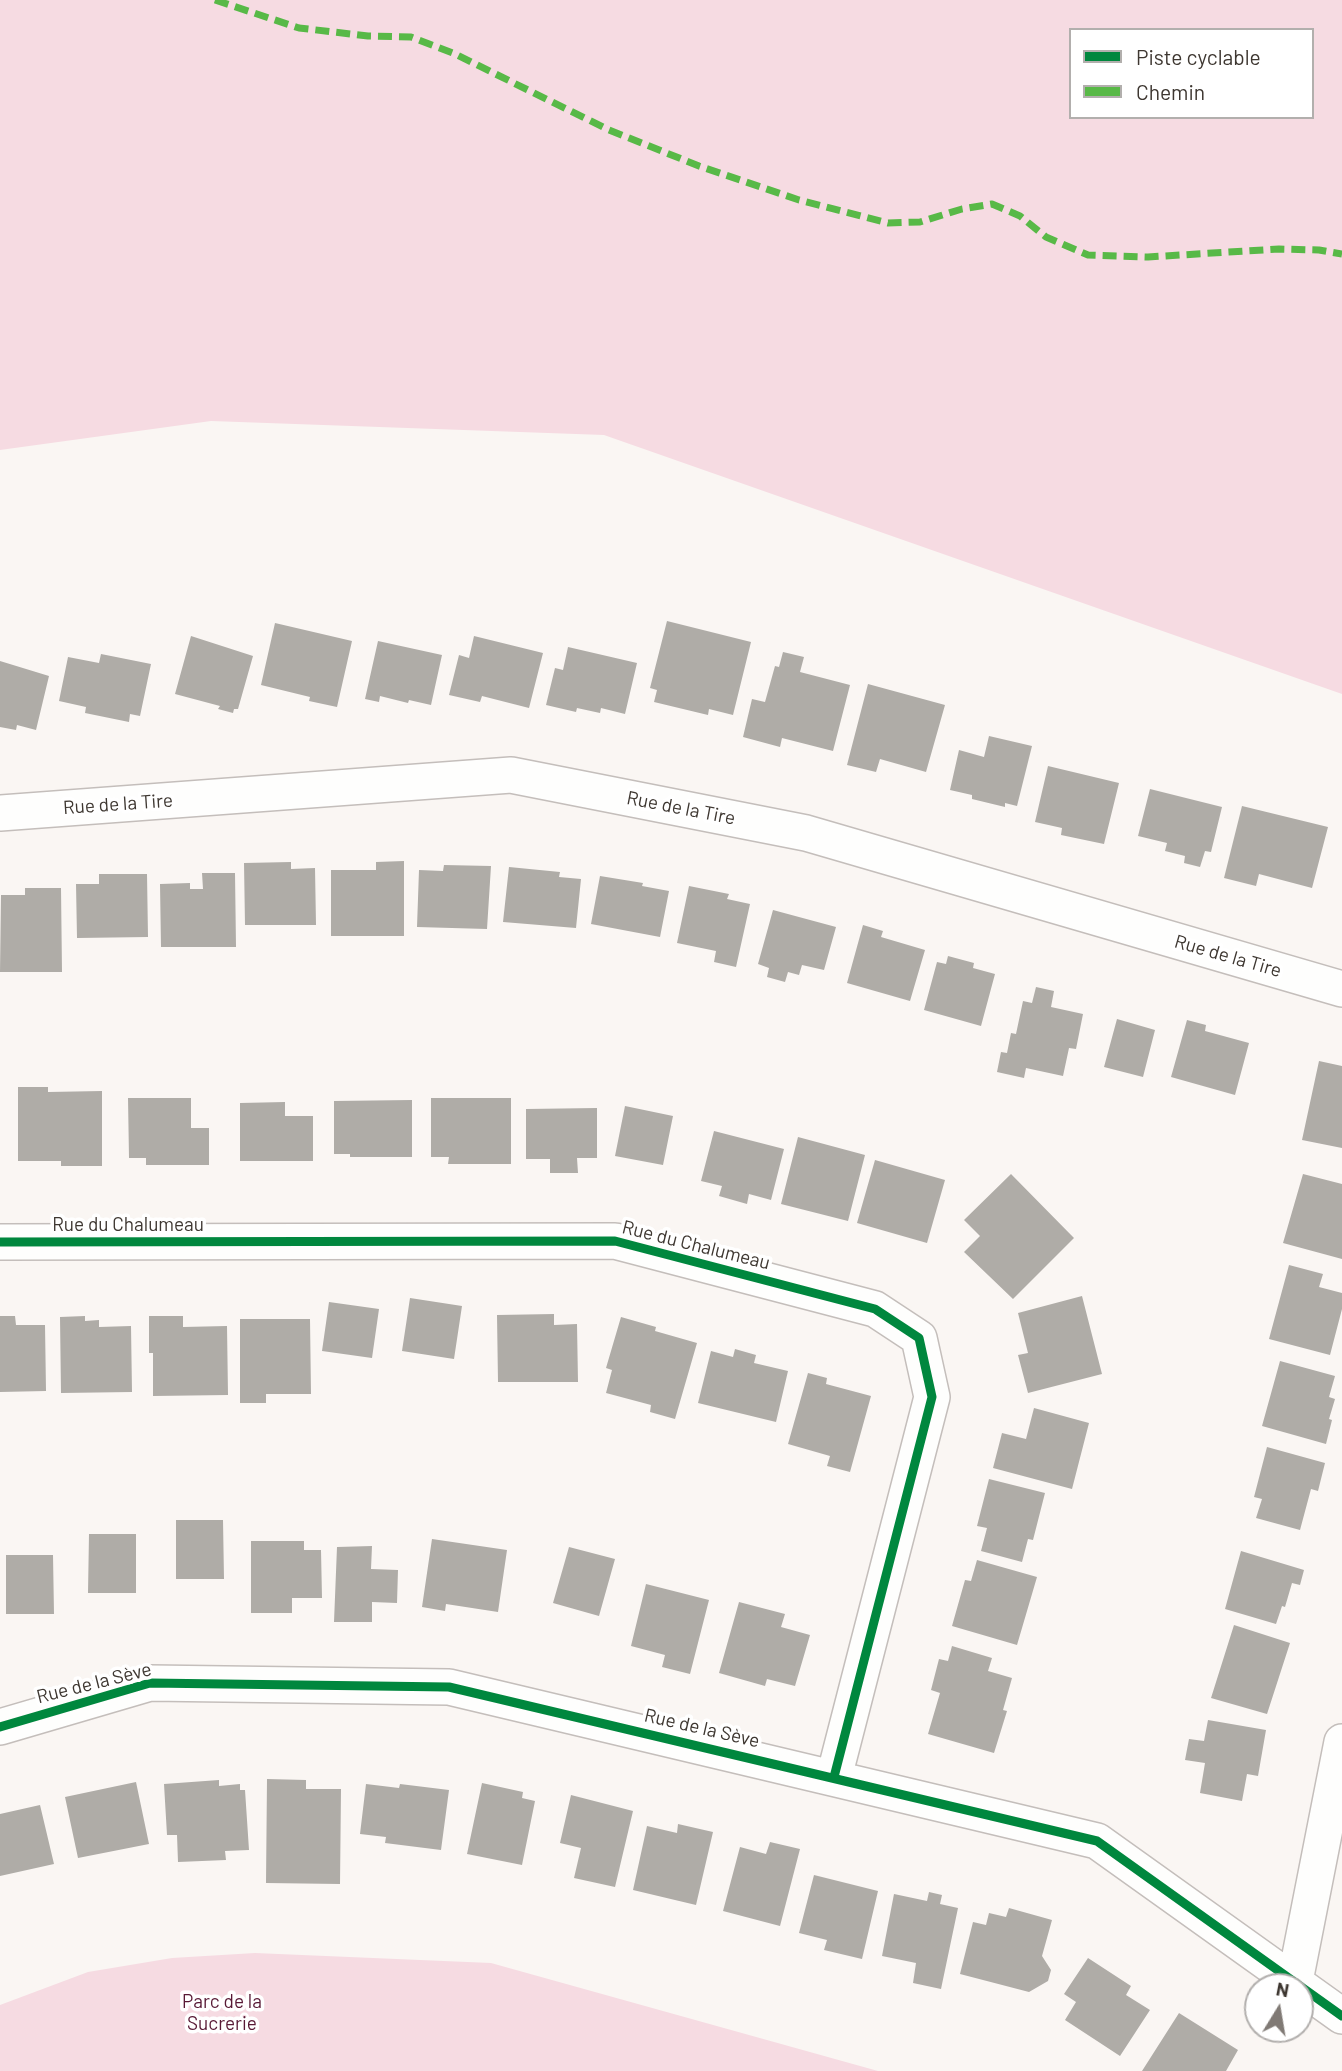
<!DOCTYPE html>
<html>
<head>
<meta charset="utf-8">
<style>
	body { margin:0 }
	#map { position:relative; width:1342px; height:2071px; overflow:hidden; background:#faf6f3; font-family:Barlow,sans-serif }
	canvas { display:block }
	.legend { position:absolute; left:1069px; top:28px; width:245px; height:91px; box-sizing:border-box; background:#fff; border:2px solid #b2afad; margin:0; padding:9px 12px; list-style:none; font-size:21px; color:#3e3731 }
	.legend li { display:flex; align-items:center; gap:14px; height:35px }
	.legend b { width:35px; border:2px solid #b2afad }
	.north { position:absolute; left:1244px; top:1973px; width:70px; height:70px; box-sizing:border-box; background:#fff; border:2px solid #b2afad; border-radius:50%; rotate:11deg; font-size:19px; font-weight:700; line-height:28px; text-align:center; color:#3e3731 }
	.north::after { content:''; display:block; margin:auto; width:24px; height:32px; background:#807a75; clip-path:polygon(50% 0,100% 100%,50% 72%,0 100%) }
</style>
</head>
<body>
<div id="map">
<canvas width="1342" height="2071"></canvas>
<ul class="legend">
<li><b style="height:9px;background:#00873e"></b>Piste cyclable</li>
<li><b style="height:9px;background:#58b947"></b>Chemin</li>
</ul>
<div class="north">N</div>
</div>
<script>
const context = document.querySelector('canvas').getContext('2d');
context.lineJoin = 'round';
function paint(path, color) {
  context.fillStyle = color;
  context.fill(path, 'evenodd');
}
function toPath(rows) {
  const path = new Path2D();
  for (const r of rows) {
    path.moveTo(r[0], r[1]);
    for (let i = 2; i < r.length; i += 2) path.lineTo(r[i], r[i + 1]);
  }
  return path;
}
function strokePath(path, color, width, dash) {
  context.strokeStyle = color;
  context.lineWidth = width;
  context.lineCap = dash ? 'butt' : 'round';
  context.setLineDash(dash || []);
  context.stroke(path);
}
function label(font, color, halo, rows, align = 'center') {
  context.font = font + ' Barlow,sans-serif';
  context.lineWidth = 7;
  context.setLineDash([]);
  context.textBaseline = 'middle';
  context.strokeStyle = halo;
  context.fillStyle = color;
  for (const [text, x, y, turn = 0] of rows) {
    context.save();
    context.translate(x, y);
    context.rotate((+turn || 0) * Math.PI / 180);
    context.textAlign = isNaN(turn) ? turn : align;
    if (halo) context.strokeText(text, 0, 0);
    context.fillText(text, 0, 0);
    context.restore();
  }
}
paint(toPath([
	[0,0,1342,0,1342,694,604,435,211,421,0,450],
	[1071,30,1312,30,1312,117,1071,117],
	[255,1953,491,1963,878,2071,0,2071,0,2005,88,1972,172,1958]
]), '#f6dbe2');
paint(toPath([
	[667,621,751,642,733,715,709,709,708,715,654,702,657,690,650,688],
	[275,623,352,641,337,707,309,701,310,697,261,685],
	[191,636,253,656,238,709,234,709,233,713,218,709,220,706,175,694],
	[474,636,543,653,529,708,482,696,480,702,449,695,459,655,469,658],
	[378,641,442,655,431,705,409,700,408,703,380,696,379,702,365,699],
	[568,647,637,663,625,714,601,708,600,713,577,708,576,712,546,705,555,668,563,670],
	[783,652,804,657,800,672,850,685,833,751,782,738,780,747,743,737,752,699,765,702,775,666,779,667],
	[101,654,151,664,140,716,130,714,129,722,85,713,86,707,59,701,68,657,99,663],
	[0,661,49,676,36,730,17,725,16,730,0,727],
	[868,684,945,705,926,772,880,759,876,772,847,765],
	[989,736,1032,746,1017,806,1005,803,1005,807,972,799,972,795,950,790,959,750,984,757],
	[1048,766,1119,783,1104,844,1061,835,1062,828,1035,822],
	[1150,789,1222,807,1211,852,1205,851,1200,867,1184,863,1185,856,1165,851,1167,843,1138,836],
	[1242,806,1328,827,1312,888,1259,874,1256,886,1224,878],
	[404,861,404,936,331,936,331,870,376,870,376,862],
	[291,862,291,869,315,868,316,925,245,925,244,863],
	[444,865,491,866,487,929,417,927,419,870,443,871],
	[509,867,560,872,559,877,581,879,576,928,503,922],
	[202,873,235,873,236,947,161,947,160,884,190,883,190,889,203,889],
	[99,874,147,874,148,937,77,938,76,884,99,884],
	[600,876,643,883,642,886,669,891,660,937,591,924],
	[689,886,729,894,727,899,750,904,736,967,714,962,716,951,677,943],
	[25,888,61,888,62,972,0,972,1,895,25,895],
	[773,910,836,927,824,970,802,965,799,975,788,972,785,982,767,977,769,968,758,964],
	[863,925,883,931,881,937,925,950,910,1001,847,983],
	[948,956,974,963,973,968,995,974,981,1026,924,1010,937,962,946,964],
	[1036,987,1054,991,1051,1007,1083,1014,1076,1049,1069,1048,1063,1076,1026,1068,1024,1078,997,1072,1001,1052,1007,1053,1011,1033,1016,1034,1023,1001,1032,1003],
	[1117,1019,1155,1030,1143,1077,1104,1067],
	[1187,1020,1206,1025,1205,1031,1249,1043,1235,1095,1171,1077],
	[1319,1061,1342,1066,1342,1148,1302,1140],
	[18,1087,48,1087,48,1092,102,1091,102,1166,61,1166,61,1161,18,1161],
	[128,1098,191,1098,191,1128,209,1128,209,1165,146,1165,146,1158,129,1158],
	[431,1098,511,1098,511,1164,448,1164,449,1157,431,1157],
	[412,1100,412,1157,350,1157,350,1154,334,1154,334,1101],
	[285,1102,285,1116,313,1116,313,1161,240,1161,240,1103],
	[625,1106,673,1116,663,1165,615,1156],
	[597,1108,597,1158,577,1158,578,1173,550,1173,550,1159,526,1159,526,1109],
	[714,1131,784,1149,771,1200,749,1194,747,1204,719,1196,722,1186,701,1181],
	[798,1137,865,1155,848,1221,781,1204],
	[875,1160,945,1180,927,1243,857,1223],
	[1011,1174,1074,1238,1013,1299,964,1252,980,1236,964,1220],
	[1303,1174,1342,1184,1342,1259,1283,1243],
	[1289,1265,1323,1274,1319,1287,1342,1293,1342,1309,1330,1355,1269,1339],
	[1082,1296,1102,1374,1028,1393,1018,1355,1028,1353,1018,1313],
	[410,1298,462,1306,454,1359,402,1351],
	[329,1302,379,1309,372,1358,322,1351],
	[554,1314,554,1325,577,1324,578,1382,498,1382,497,1315],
	[0,1316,15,1316,16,1325,45,1325,46,1391,0,1392],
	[85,1316,85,1321,99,1320,99,1327,131,1326,132,1392,61,1393,60,1317],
	[149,1316,183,1316,183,1327,227,1326,228,1395,153,1396,153,1353,149,1353],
	[621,1317,656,1327,655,1331,697,1343,675,1419,650,1412,651,1405,606,1393,612,1370,606,1368],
	[240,1319,310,1319,311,1394,266,1394,266,1403,240,1403],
	[735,1349,756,1355,754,1363,788,1371,776,1422,698,1403,711,1351,733,1357],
	[1280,1361,1335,1376,1329,1397,1335,1399,1329,1419,1332,1420,1326,1444,1262,1426],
	[808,1373,827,1378,826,1384,871,1396,850,1472,827,1466,830,1456,788,1444],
	[1034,1408,1089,1423,1072,1489,993,1468,1002,1433,1026,1439],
	[1267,1447,1325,1463,1318,1491,1311,1489,1300,1530,1256,1518,1262,1499,1254,1497],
	[989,1479,1045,1493,1033,1540,1028,1539,1022,1562,981,1551,987,1528,977,1526],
	[176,1520,223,1520,224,1579,176,1579],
	[89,1534,136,1534,136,1593,88,1593],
	[432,1539,507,1550,498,1612,446,1604,445,1611,422,1607],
	[251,1541,304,1541,304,1550,321,1550,322,1598,292,1598,292,1613,251,1613],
	[372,1546,371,1569,398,1570,397,1603,372,1602,372,1622,334,1622,337,1547],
	[569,1547,615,1559,599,1616,553,1603],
	[1241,1551,1304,1570,1300,1585,1292,1583,1285,1607,1282,1606,1276,1624,1225,1609],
	[6,1555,53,1555,54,1614,6,1614],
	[977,1560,1037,1577,1017,1645,952,1626,965,1580,971,1581],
	[646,1584,709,1600,690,1674,662,1667,665,1655,631,1646],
	[739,1602,785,1614,781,1627,810,1635,795,1686,767,1679,765,1686,719,1673],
	[1234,1625,1290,1643,1267,1714,1211,1698],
	[952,1646,992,1658,988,1671,1012,1678,1003,1710,1007,1711,994,1753,928,1734,940,1693,931,1690,939,1659,948,1661],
	[1208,1720,1266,1730,1258,1776,1247,1774,1242,1801,1200,1793,1205,1763,1185,1760,1189,1739,1204,1741],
	[267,1779,306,1780,306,1789,341,1789,340,1884,266,1883],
	[219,1780,219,1786,240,1784,240,1790,245,1790,249,1850,225,1851,226,1860,178,1862,177,1835,167,1835,164,1784],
	[136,1782,149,1844,78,1858,65,1797],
	[482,1783,523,1792,522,1798,535,1801,522,1865,467,1854],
	[366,1784,399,1788,400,1784,449,1790,441,1850,385,1843,386,1837,360,1834],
	[571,1795,633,1811,615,1887,574,1878,581,1848,560,1843],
	[40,1805,54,1864,0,1876,0,1814],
	[678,1824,713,1832,696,1905,633,1890,647,1826,677,1833],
	[770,1842,800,1849,780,1926,723,1911,740,1847,766,1854],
	[814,1875,878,1891,862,1959,824,1950,827,1940,799,1933],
	[929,1892,942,1895,940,1904,958,1908,941,1989,913,1983,916,1963,882,1956,894,1894,927,1901],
	[1009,1908,1052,1920,1042,1956,1051,1970,1048,1981,1029,1992,960,1974,973,1922,986,1925,989,1913,1006,1917],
	[1088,1958,1131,1986,1126,1995,1150,2010,1120,2056,1065,2020,1076,2002,1064,1994],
	[1179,2013,1238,2050,1226,2071,1142,2071]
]), '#afaca7');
const minor = toPath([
	[0,813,511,775,806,833,1342,989],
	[0,1242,615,1241,875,1309,919,1338,932,1397,834,1777],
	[0,1727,150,1683,449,1687,1097,1841,1342,2016],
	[1295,1981,1342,1742]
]);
strokePath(minor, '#c4bebb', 38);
strokePath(minor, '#fefefd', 35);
strokePath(toPath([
	[215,0,299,28,368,36,411,37,453,53,609,130,699,166,799,200,888,223,920,222,962,209,992,204,1020,216,1046,237,1088,255,1148,257,1279,249,1319,250,1342,254]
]), '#58b947', 7, [14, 7]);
strokePath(toPath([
	[0,1242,615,1241,875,1309,919,1338,932,1397,834,1777],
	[0,1727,150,1683,449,1687,1097,1841,1342,2016]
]), '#00873e', 9);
label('19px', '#3e3731', '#fff', [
	["Rue de la Tire",118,804,-4],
	["Rue de la Tire",681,808,11],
	["Rue de la Tire",1228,956,16],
	["Rue du Chalumeau",128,1225],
	["Rue du Chalumeau",696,1245,14],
	["Rue de la Sève",94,1683,-14],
	["Rue de la Sève",702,1728,13]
]);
label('19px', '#581935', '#fff', [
	["Parc de la",222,2002],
	["Sucrerie",222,2024]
]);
</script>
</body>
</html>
